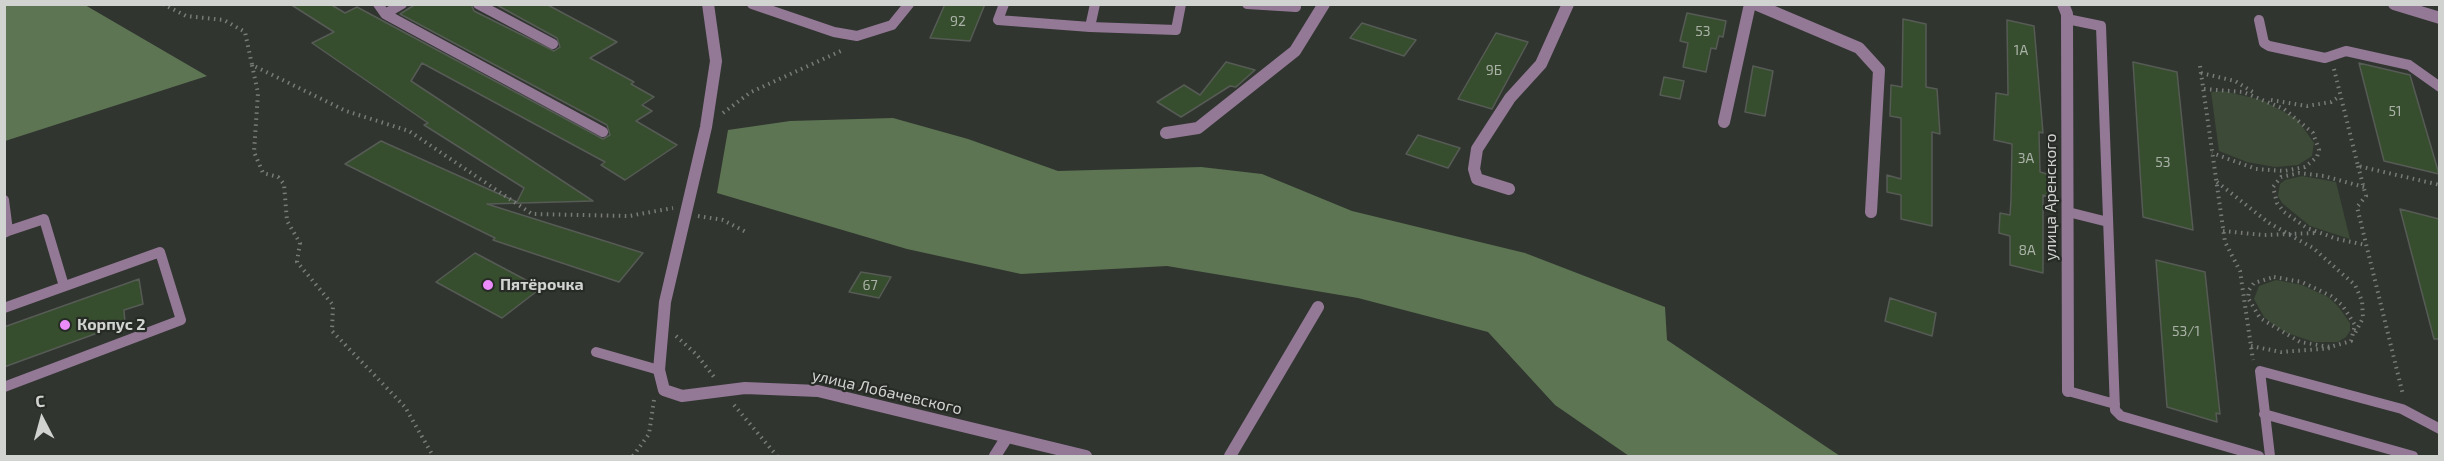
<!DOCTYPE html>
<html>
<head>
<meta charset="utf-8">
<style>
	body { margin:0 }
	#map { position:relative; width:2444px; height:461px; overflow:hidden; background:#313530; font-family:"Exo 2",sans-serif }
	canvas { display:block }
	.frame { position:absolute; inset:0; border:6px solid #d1d3d0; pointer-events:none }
	.north { position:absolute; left:12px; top:389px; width:60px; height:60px; -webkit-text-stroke:4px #272b26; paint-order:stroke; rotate:354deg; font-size:16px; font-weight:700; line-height:24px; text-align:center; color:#d1d3d0 }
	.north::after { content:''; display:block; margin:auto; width:21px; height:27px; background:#d1d3d0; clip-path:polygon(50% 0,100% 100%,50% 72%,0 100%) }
</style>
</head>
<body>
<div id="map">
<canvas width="2444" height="461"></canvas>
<div class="frame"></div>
<div class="north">С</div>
</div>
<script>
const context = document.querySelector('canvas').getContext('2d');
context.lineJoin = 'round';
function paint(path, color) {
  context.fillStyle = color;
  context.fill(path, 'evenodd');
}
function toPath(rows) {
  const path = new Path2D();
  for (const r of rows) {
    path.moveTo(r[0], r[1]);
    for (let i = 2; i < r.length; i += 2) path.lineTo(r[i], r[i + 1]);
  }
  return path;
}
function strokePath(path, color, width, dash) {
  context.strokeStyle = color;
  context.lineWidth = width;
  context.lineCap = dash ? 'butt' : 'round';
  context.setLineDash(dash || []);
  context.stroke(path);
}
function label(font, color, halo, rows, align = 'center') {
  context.font = font + ' "Exo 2",sans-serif';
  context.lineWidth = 4.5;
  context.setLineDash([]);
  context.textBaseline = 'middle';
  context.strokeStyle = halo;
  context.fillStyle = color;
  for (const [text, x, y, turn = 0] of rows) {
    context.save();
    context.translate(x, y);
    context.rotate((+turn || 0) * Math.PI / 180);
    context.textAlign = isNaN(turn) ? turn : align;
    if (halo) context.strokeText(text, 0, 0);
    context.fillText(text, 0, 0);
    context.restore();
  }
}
paint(toPath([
	[2223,91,2262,100,2297,119,2314,143,2312,156,2298,165,2275,167,2247,162,2219,151,2211,92],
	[2302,176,2336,182,2350,239,2310,226,2282,203,2278,196,2280,184,2285,180],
	[2276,280,2302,285,2328,297,2338,306,2350,323,2350,331,2346,337,2338,342,2314,342,2287,333,2274,325,2264,317,2254,299,2259,286]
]), '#3c4a37');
paint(toPath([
	[5,4,85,5,207,76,5,141],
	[893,118,968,139,1058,171,1201,167,1262,174,1352,211,1525,253,1665,307,1667,340,1840,456,1629,456,1555,405,1488,332,1358,298,1167,266,1021,274,907,249,717,193,728,130,790,121]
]), '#5d7553');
const building = toPath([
	[290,4,330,4,345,13,357,7,603,139,610,135,607,125,400,14,416,4,471,4,474,11,554,51,560,47,557,38,495,4,546,4,617,42,590,58,634,82,631,84,654,97,642,105,652,111,636,121,677,145,625,180,601,165,605,162,422,63,411,81,593,201,487,204,643,253,619,282,493,240,495,238,345,164,381,141,517,202,524,188,424,125,428,123,312,43,334,32,290,4],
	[945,4,985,4,970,41,930,38,945,4],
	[1687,13,1726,21,1723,37,1719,36,1716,49,1711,48,1706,72,1683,67,1688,43,1680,41,1687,13],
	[1903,19,1926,24,1926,87,1937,89,1940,134,1932,132,1932,226,1901,219,1901,195,1887,192,1887,175,1901,179,1901,118,1890,116,1891,85,1902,87,1903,19],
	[2007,20,2034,26,2043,133,2039,132,2040,172,2051,175,2052,198,2043,195,2043,273,2010,265,2010,236,1999,233,2000,213,2010,215,2011,200,2012,144,1994,140,1996,93,2008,95,2007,20],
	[1362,23,1416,40,1404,56,1350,38,1362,23],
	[1496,33,1528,42,1492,109,1458,99,1496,33],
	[1226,62,1255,70,1236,87,1230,86,1181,117,1157,102,1184,85,1200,95,1226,62],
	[2133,62,2177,72,2193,230,2143,217,2133,62],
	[2359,63,2410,75,2439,174,2384,161,2359,63],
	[1753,66,1773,71,1765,116,1745,112,1753,66],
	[1664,77,1684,81,1680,99,1660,95,1664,77],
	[1418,135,1460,148,1448,168,1406,154,1418,135],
	[2400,209,2439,219,2439,339,2434,339,2400,209],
	[475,253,541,288,502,318,436,282,475,253],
	[2156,260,2205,272,2220,414,2216,413,2217,422,2167,407,2156,260],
	[861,272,891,277,879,298,849,292,861,272],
	[139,279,143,304,124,310,125,323,4,367,4,327,139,279],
	[1890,298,1936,313,1932,336,1885,321,1890,298]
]);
paint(building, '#374e2e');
strokePath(building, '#565b55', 1.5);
strokePath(toPath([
	[163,4,186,16,224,20,245,32,252,65,346,111,409,131,532,214,629,216,673,208],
	[252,65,258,93,254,152,263,173,278,177,284,184,287,221,300,243,297,262,333,305,332,331,405,407,433,456],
	[2200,66,2225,242,2240,271,2253,360],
	[2334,69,2358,166,2440,185],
	[2201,73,2235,81,2256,94],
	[2204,89,2243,92,2284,109,2313,133,2319,150,2317,157,2305,167,2284,171,2256,169,2212,153],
	[2271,100,2307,106,2331,102,2340,96],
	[723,113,751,92,843,50],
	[2358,166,2366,196,2357,207,2403,395],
	[2217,182,2269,223,2313,248,2355,285,2362,301,2363,318,2355,333],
	[2364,187,2324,176,2299,173,2281,177,2273,187,2277,203,2284,212,2307,228,2337,239,2366,245],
	[698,216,723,220,748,233],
	[2223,231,2263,235,2317,233],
	[2274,277,2302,282,2331,296,2342,305,2355,325,2351,341,2330,347,2300,342,2260,318,2248,298,2249,290,2254,283,2274,277],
	[676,336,697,355,714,377],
	[2251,346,2281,352,2333,348],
	[734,405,777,456],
	[633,456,649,434,654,400]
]), '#787b77', 4, [1.5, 4.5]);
strokePath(toPath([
	[378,4,385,14,603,132],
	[478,4,553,44],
	[752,4,834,32,857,36,892,25,909,4],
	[1004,4,998,20,1090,27,1095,4],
	[1247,4,1296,7],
	[385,14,402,4],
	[2067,19,2101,26,2115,410,2121,416,2259,456],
	[2259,20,2264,43,2269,46,2325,58,2346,51,2409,65,2440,87],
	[1090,27,1176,30,1181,4],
	[4,200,8,231,4,233],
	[2068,212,2108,222],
	[8,231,44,219,64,286],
	[4,308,160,252,181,320,4,387],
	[596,352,659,370],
	[2068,391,2115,404],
	[2264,414,2413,456],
	[2270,456,2260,371,2402,409,2440,429]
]), '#937996', 10);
strokePath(toPath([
	[708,4,716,61,706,127,665,302,659,370,664,390,682,396,745,388,818,391,1086,456],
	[1755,4,1859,48,1879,70,1871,212],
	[2063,4,2067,14,2068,391],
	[2394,4,2440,18],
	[1724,122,1750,4],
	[1166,133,1198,128,1295,51,1324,4],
	[1509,189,1477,179,1474,169,1477,149,1510,98,1541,64,1568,4],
	[995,456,1007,437],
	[1230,456,1318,307]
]), '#937996', 12);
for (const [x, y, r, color] of [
	[488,285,6,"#ec8cfb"],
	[65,325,6,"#ec8cfb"]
]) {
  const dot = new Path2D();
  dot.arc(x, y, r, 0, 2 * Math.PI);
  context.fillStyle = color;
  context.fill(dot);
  strokePath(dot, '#272b26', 2);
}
label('14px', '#aab2a8', null, [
	["92",958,21],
	["53",1703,31],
	["1А",2021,50],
	["9Б",1494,70],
	["51",2395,111],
	["3А",2026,158],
	["53",2163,162],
	["8А",2027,250],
	["67",870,285],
	["53/1",2186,331]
]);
label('16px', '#d1d3d0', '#272b26', [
	["улица Аренского",2051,197,-90],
	["улица Лобачевского",887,392,13]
]);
label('bold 16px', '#d1d3d0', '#272b26', [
	["Пятёрочка",500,285],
	["Корпус 2",77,325]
], 'left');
</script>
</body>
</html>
